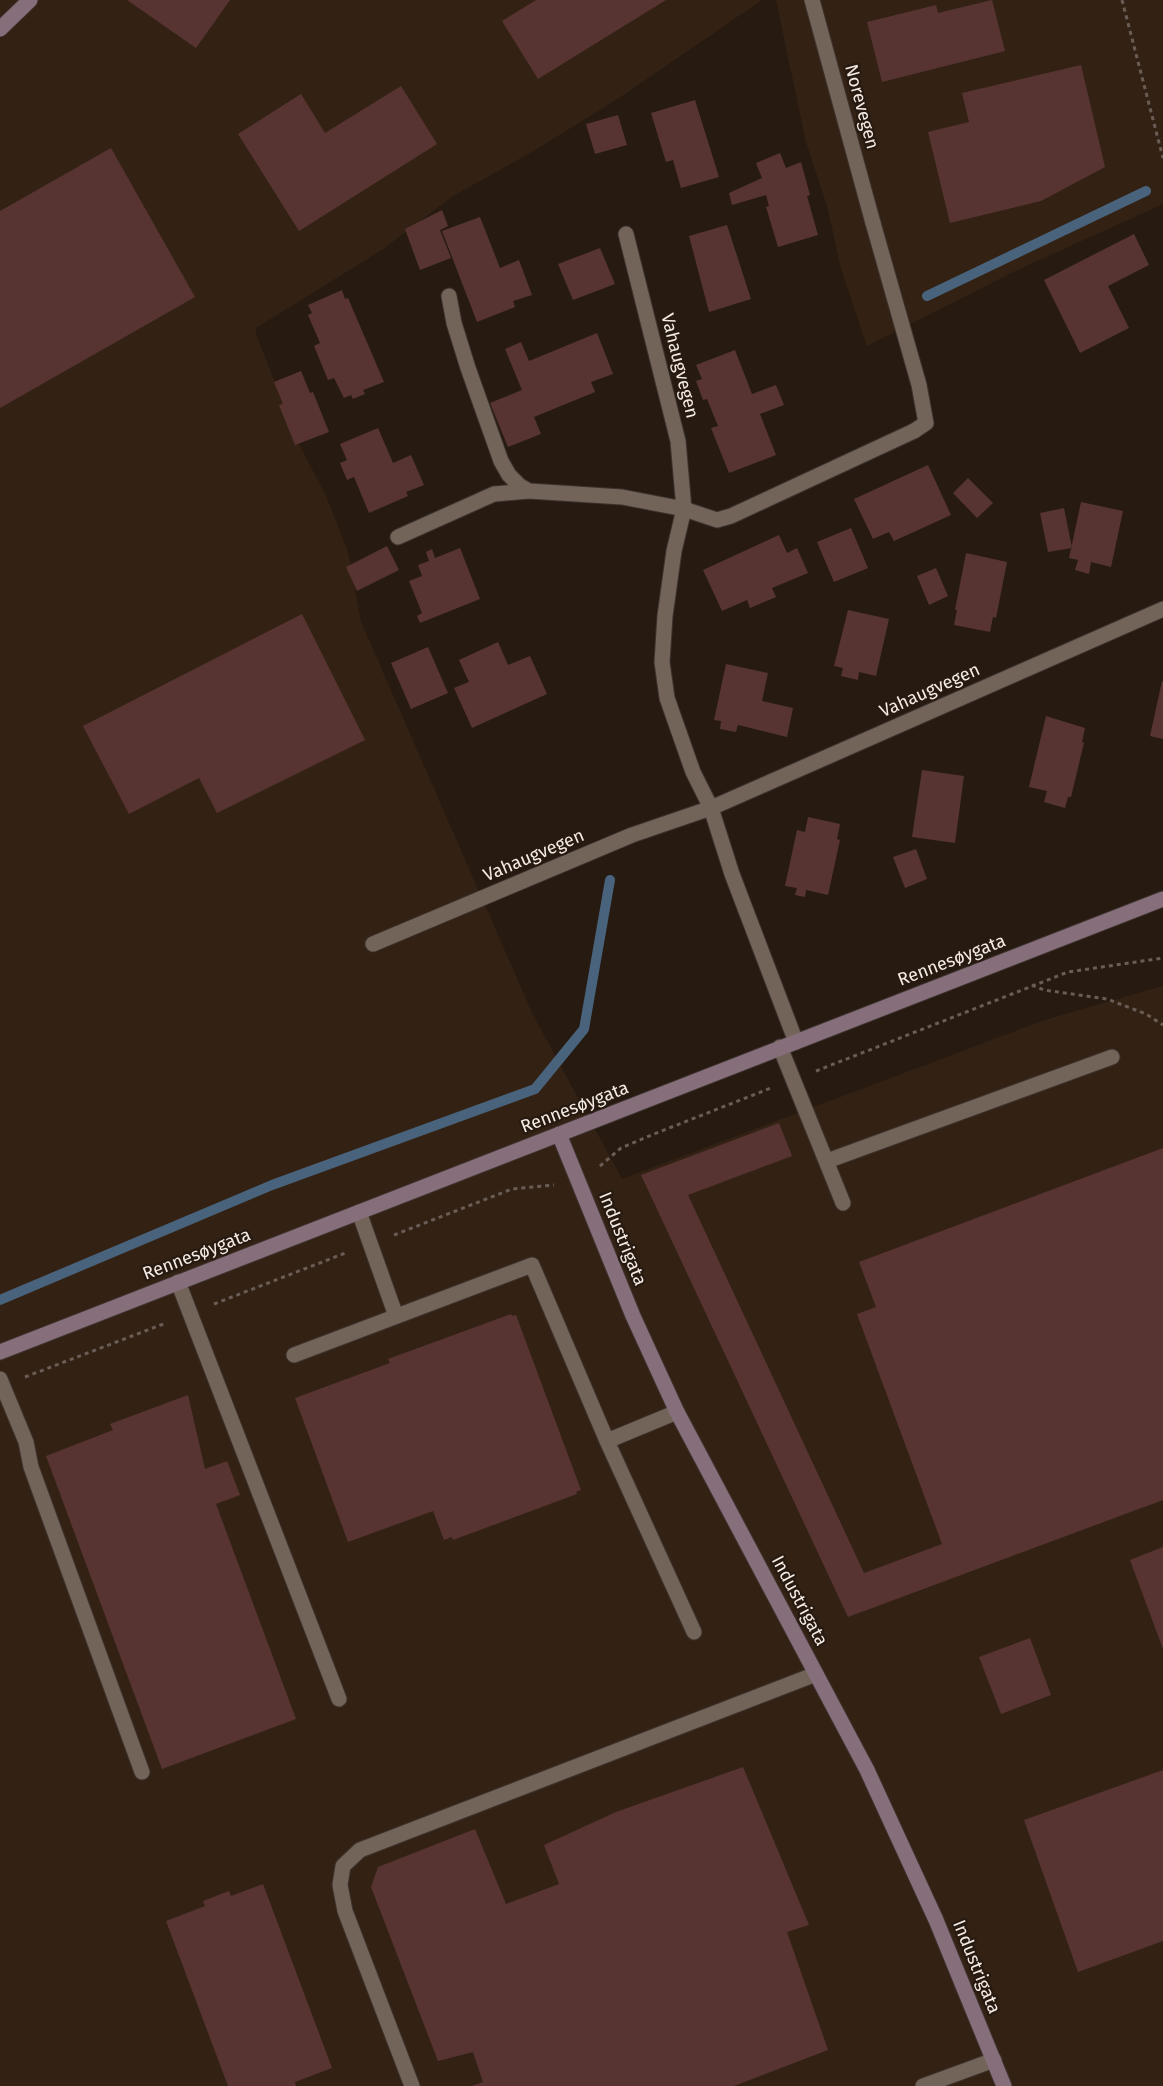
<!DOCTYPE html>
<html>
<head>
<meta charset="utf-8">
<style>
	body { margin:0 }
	canvas { display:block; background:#261a11 }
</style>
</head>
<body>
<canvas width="1163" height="2086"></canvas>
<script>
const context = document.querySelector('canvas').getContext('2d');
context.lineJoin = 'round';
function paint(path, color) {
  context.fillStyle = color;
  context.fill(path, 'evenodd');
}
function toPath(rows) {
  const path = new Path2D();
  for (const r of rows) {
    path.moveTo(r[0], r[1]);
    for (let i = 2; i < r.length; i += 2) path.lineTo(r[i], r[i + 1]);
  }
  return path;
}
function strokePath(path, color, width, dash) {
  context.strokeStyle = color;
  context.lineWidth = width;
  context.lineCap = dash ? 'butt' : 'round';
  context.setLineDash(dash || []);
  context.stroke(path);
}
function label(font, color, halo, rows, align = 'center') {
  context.font = font + ' "Fira Sans",sans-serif';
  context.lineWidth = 4.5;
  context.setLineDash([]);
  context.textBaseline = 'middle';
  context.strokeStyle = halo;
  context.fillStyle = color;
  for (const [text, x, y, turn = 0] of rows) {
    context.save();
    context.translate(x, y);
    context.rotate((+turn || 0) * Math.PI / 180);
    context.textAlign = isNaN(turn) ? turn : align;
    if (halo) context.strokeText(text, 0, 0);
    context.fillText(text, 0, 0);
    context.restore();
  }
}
paint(toPath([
	[0,0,762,0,616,100,530,153,453,196,383,249,256,328,256,334,300,446,326,496,348,552,361,622,533,1015,622,1179,1045,1020,1163,986,1163,2086,0,2086],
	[776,0,1163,0,1163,204,1015,271,867,346,840,265,828,209,806,142]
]), '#332214');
strokePath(toPath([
	[927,296,1146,191],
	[0,1300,272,1185,535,1089,584,1029,610,880]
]), '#49637c', 10);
paint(toPath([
	[127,0,230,0,196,48],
	[536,0,666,0,538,79,502,21],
	[992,0,1005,51,882,82,867,22,936,5,938,13],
	[1081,65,1105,167,1041,201,950,223,928,132,969,122,962,93],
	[401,86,437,144,299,231,238,134,301,94,325,133],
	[695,100,719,177,681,188,673,160,666,162,651,113],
	[618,115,627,145,595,154,586,124],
	[111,148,195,297,0,408,0,211],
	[780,153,786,168,801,162,810,195,807,196,818,235,778,247,766,207,769,206,766,195,732,205,729,193,762,178,756,163],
	[442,210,448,226,440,230,451,258,420,270,405,229],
	[480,217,500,268,519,260,532,295,513,301,515,307,477,322,442,231],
	[727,225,751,299,709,312,689,236],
	[1134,234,1149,265,1108,286,1129,328,1080,353,1044,280],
	[600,248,615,284,573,300,558,264],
	[342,290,345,299,348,298,384,382,363,390,365,394,353,399,351,395,344,398,334,378,328,380,314,346,320,343,308,315,312,313,308,305],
	[597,333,613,374,591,382,595,392,534,417,541,434,508,447,490,403,522,390,505,349,521,342,529,361],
	[735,350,752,394,776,385,784,405,760,414,776,455,729,473,711,428,718,426,707,399,703,400,696,381,702,379,696,365],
	[301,371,310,393,313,392,329,432,295,445,279,405,283,404,274,382],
	[378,428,393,463,411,455,424,485,406,492,408,496,369,513,354,477,347,480,340,463,347,460,340,444],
	[928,465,951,515,894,541,889,532,873,539,854,499],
	[968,478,993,503,977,518,953,493],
	[1081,502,1123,511,1111,567,1091,562,1089,574,1075,570,1078,560,1069,558],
	[1064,508,1072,548,1048,552,1040,513],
	[851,528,868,568,834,582,817,542],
	[779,535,787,553,797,548,808,573,772,588,776,597,750,608,747,600,722,611,703,570],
	[387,546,399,570,357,591,346,567],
	[460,548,480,599,420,623,417,616,422,613,409,581,422,576,418,565,429,561,426,552,432,549,435,558],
	[966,553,1007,562,996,618,993,617,990,632,954,625,957,610,955,610],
	[936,568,948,596,929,605,917,576],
	[848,610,889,619,876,676,859,672,858,680,841,676,843,668,834,666],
	[302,614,365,740,217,813,199,778,129,814,83,726],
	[498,642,508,665,530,656,547,694,472,728,454,688,469,682,459,660],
	[428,647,448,693,411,709,391,663],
	[726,664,768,673,762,701,793,708,787,737,738,725,736,732,720,729,721,721,714,720],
	[1162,681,1163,681,1163,739,1150,736],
	[1046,716,1085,728,1082,742,1084,743,1071,797,1068,797,1065,808,1044,802,1047,791,1029,787],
	[922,770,964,776,955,843,912,837],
	[808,817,840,824,837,839,840,840,828,895,806,890,805,897,795,895,797,888,785,886,797,830,805,832],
	[916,849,927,879,905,888,893,857],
	[779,1123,792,1156,688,1195,864,1573,942,1544,857,1314,876,1307,859,1262,1163,1148,1163,1500,848,1617,641,1175],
	[511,1314,512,1316,516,1315,581,1490,576,1492,577,1494,453,1540,452,1537,444,1540,433,1511,348,1542,295,1398,390,1363,388,1359],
	[188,1395,205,1469,227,1461,240,1495,216,1504,296,1719,162,1769,46,1456,113,1430,110,1424],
	[1163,1547,1163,1649,1130,1560],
	[1030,1638,1051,1695,1001,1714,979,1657],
	[743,1767,809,1925,787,1932,828,2050,734,2086,472,2086,483,2082,473,2052,438,2061,371,1887,378,1867,475,1829,506,1904,559,1884,544,1845,616,1812],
	[1163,1770,1163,1941,1078,1972,1024,1820],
	[263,1884,332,2068,295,2082,296,2086,228,2086,166,1921,205,1906,203,1901,229,1891,231,1896]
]), '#573432');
const lane = toPath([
	[873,223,919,385,926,423,914,431],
	[449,296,454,323,468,368,501,461,509,475,520,486,529,491],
	[398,537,494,494,529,491,622,497,684,509,678,441,626,234],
	[373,944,632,835,711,808],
	[780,1047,843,1203],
	[827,1161,1112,1057],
	[359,1212,396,1316],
	[178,1282,339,1699],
	[294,1355,532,1265,607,1441,694,1632],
	[0,1379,26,1442,31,1467,142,1772],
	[607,1441,677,1412],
	[412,2086,345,1911,340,1885,343,1866,360,1850,816,1674],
	[923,2086,994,2060]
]);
const street = toPath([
	[812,0,873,223],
	[711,808,1163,609],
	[796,1042,732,874,711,808,693,772,667,698,662,662,665,616,674,551,684,509,717,520,731,516,914,431]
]);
const secondary = toPath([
	[0,29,30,0],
	[559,1134,633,1316,677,1412,867,1770,936,1920,1004,2086],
	[0,1352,1163,899]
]);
strokePath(lane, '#3d332f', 17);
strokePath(street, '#3d332f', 17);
strokePath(secondary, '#3d332f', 17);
strokePath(toPath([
	[1122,0,1163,158],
	[1032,985,1044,990,1107,999,1146,1014,1163,1025],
	[816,1071,1068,972,1163,958],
	[600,1166,621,1148,654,1134,771,1088],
	[394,1235,512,1189,554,1185],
	[214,1304,348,1252],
	[25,1377,166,1323]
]), '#695d55', 3, [4, 4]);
strokePath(lane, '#736459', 15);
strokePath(street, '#736459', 15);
strokePath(secondary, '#866f7b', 15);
label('18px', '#f5ece6', '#261a11', [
	["Norevegen",861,107,75],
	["Vahaugvegen",679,366,76],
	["Vahaugvegen",930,691,-24],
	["Vahaugvegen",534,856,-23],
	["Rennesøygata",952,961,-21],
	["Rennesøygata",575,1108,-21],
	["Industrigata",622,1239,68],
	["Rennesøygata",197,1255,-21],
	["Industrigata",799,1601,62],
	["Industrigata",976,1967,68]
]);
</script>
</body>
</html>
